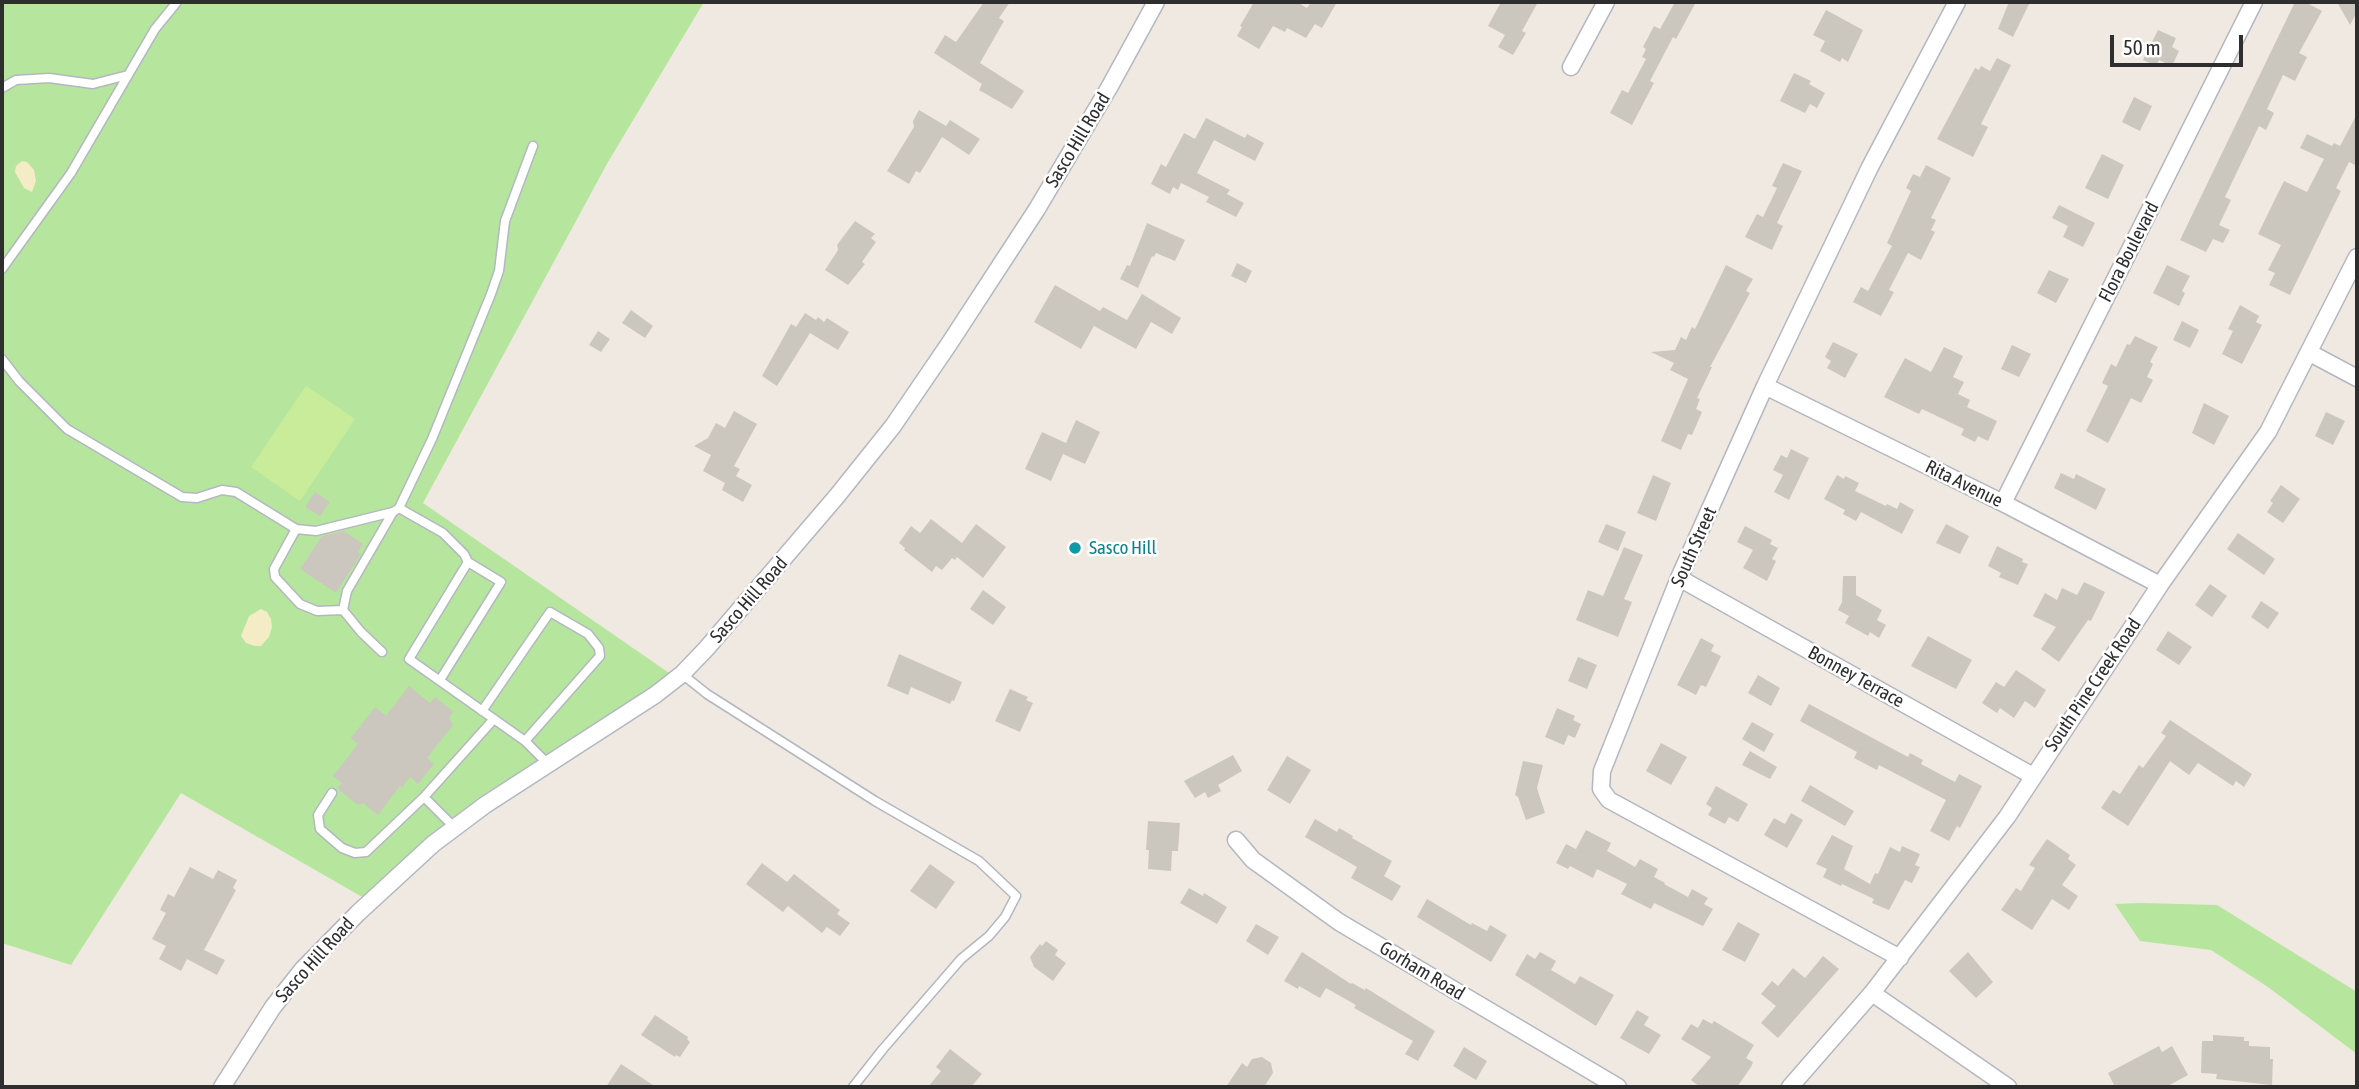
<!DOCTYPE html>
<html>
<head>
<meta charset="utf-8">
<style>
	body { margin:0 }
	#map { position:relative; width:2359px; height:1089px; overflow:hidden; background:#efe9e1; font-family:"Asap Condensed",sans-serif }
	canvas { display:block }
	.frame { position:absolute; inset:0; border:4px solid #2e2e2e; pointer-events:none }
	.scale { position:absolute; left:2110px; top:35px; width:133px; height:32px; box-sizing:border-box; border:4px solid #2e2e2e; border-top:0; padding-left:9px; font-size:21px; line-height:24px; white-space:nowrap; color:#2e2e2e; -webkit-text-stroke:5px #fff; paint-order:stroke }
</style>
</head>
<body>
<div id="map">
<canvas width="2359" height="1089"></canvas>
<div class="frame"></div>
<div class="scale">50 m</div>
</div>
<script>
const context = document.querySelector('canvas').getContext('2d');
context.lineJoin = 'round';
function paint(path, color) {
  context.fillStyle = color;
  context.fill(path, 'evenodd');
}
function toPath(rows) {
  const path = new Path2D();
  for (const r of rows) {
    path.moveTo(r[0], r[1]);
    for (let i = 2; i < r.length; i += 2) path.lineTo(r[i], r[i + 1]);
  }
  return path;
}
function strokePath(path, color, width, dash) {
  context.strokeStyle = color;
  context.lineWidth = width;
  context.lineCap = dash ? 'butt' : 'round';
  context.setLineDash(dash || []);
  context.stroke(path);
}
function label(font, color, halo, rows, align = 'center') {
  context.font = font + ' "Asap Condensed",sans-serif';
  context.lineWidth = 5;
  context.setLineDash([]);
  context.textBaseline = 'middle';
  context.strokeStyle = halo;
  context.fillStyle = color;
  for (const [text, x, y, turn = 0] of rows) {
    context.save();
    context.translate(x, y);
    context.rotate((+turn || 0) * Math.PI / 180);
    context.textAlign = isNaN(turn) ? turn : align;
    if (halo) context.strokeText(text, 0, 0);
    context.fillText(text, 0, 0);
    context.restore();
  }
}
paint(toPath([
	[2,2,704,2,608,162,423,503,672,675,637,703,579,734,477,799,450,827,400,862,364,898,181,793,71,965,2,943],
	[2141,903,2217,905,2357,992,2357,1054,2268,987,2211,950,2140,941,2115,904]
]), '#b6e59e');
paint(toPath([
	[22,161,27,162,34,170,36,181,32,192,24,188,15,172,16,166],
	[261,609,267,612,271,619,272,627,269,637,261,646,255,646,246,643,241,636,249,616]
]), '#f3ecc5');
paint(toPath([
	[306,386,355,419,300,501,251,467]
]), '#c9ec9a');
paint(toPath([
	[984,2,1010,2,999,18,1004,21,980,63,1024,91,1012,109,979,90,982,84,934,53,945,35,956,42],
	[1254,2,1297,2,1307,8,1311,2,1337,2,1322,28,1315,24,1306,38,1287,28,1285,32,1273,26,1259,49,1237,36,1242,27,1240,26],
	[1501,2,1538,2,1522,31,1526,33,1513,55,1498,47,1505,35,1488,26],
	[1675,2,1696,2,1676,39,1673,37,1650,81,1654,83,1632,125,1610,113,1622,90,1628,93,1646,59,1642,57,1646,49,1643,47,1654,26,1660,29],
	[2009,2,2030,2,2013,37,1998,29],
	[2295,2,2305,2,2322,11,2299,53,2307,57,2295,81,2283,75,2267,109,2274,113,2266,130,2259,126,2225,197,2231,200,2219,225,2230,230,2223,243,2213,239,2206,252,2180,240],
	[2337,2,2357,2,2357,12,2350,25],
	[1826,10,1863,30,1848,62,1842,58,1840,62,1820,51,1825,41,1813,35],
	[2158,30,2176,38,2172,47,2179,51,2172,66,2159,60,2156,66,2143,60],
	[1997,58,2011,65,1981,124,1988,127,1973,157,1937,139,1975,68,1979,70,1981,66,1990,71],
	[1794,73,1811,81,1809,84,1825,93,1817,108,1810,104,1805,113,1780,101],
	[2134,97,2152,106,2140,131,2122,122],
	[919,110,946,126,950,120,980,139,969,155,942,137,920,173,916,171,909,184,887,171,914,127,913,121],
	[2357,114,2357,166,2349,162,2336,188,2341,191,2290,295,2269,285,2275,273,2268,270,2281,245,2258,234,2284,181,2307,192,2324,159,2300,148,2307,134,2332,146,2334,143,2340,146],
	[1206,118,1245,138,1247,134,1264,143,1255,161,1214,140,1197,173,1230,190,1227,194,1244,203,1236,217,1206,202,1209,197,1181,183,1178,190,1173,187,1170,194,1151,184,1161,164,1166,167,1184,133,1195,139],
	[2102,154,2124,165,2108,199,2085,188],
	[1783,163,1802,171,1777,223,1783,226,1772,250,1745,237,1757,214,1763,217,1777,188,1772,186],
	[1926,165,1951,178,1931,218,1936,220,1931,230,1935,232,1921,260,1908,253,1889,290,1894,292,1881,316,1853,302,1861,287,1868,291,1892,246,1887,243,1911,191,1906,188,1913,174,1920,177],
	[2059,205,2095,223,2083,247,2063,237,2068,226,2052,218],
	[855,221,875,234,871,238,876,242,862,262,865,264,848,285,825,270,838,250,837,245],
	[1147,223,1185,240,1175,261,1156,253,1154,257,1152,256,1138,288,1120,279,1127,265,1130,266],
	[1237,263,1252,271,1246,283,1231,276],
	[1726,265,1753,279,1746,291,1750,293,1710,367,1712,367,1697,398,1700,399,1696,409,1702,412,1692,435,1688,434,1681,450,1661,441,1688,379,1670,370,1674,363,1651,352,1675,350,1681,337,1686,340,1692,327,1695,329],
	[2167,265,2190,276,2182,291,2185,293,2179,306,2153,293],
	[2049,270,2069,279,2056,303,2037,293],
	[1055,285,1100,311,1103,307,1127,320,1142,294,1181,318,1172,334,1151,322,1136,349,1094,326,1081,349,1034,322],
	[2240,305,2259,316,2256,322,2262,325,2242,364,2222,354,2233,331,2228,329],
	[631,310,653,326,645,338,622,323],
	[805,313,816,320,818,317,824,322,827,318,849,332,838,350,810,333,777,386,762,376,791,324,796,327],
	[2182,321,2199,330,2190,348,2173,340],
	[598,331,610,339,601,352,589,345],
	[2135,336,2158,347,2150,362,2153,364,2147,377,2153,380,2141,403,2131,398,2108,443,2086,431,2108,386,2102,383,2111,364,2116,367,2127,344,2130,345],
	[1833,342,1858,354,1845,378,1827,368,1831,361,1825,357],
	[2012,345,2031,354,2019,377,2001,369],
	[1944,347,1963,356,1953,377,1964,382,1958,394,1970,400,1967,407,1997,421,1988,441,1978,436,1975,442,1961,435,1964,429,1922,409,1919,414,1884,397,1905,358,1931,372],
	[2204,403,2229,416,2214,445,2192,433],
	[734,411,757,424,734,466,740,469,736,476,752,485,743,502,722,490,725,483,703,471,711,455,694,446,708,438,716,423,725,428],
	[2326,412,2345,421,2333,445,2315,436],
	[1076,420,1100,432,1085,464,1063,454,1051,481,1025,469,1042,432,1066,443],
	[1791,449,1809,458,1789,500,1774,492,1783,475,1773,470,1781,455,1787,458],
	[2061,473,2074,479,2076,474,2106,489,2096,510,2054,488],
	[1653,475,1671,483,1656,521,1637,513],
	[1837,475,1844,479,1845,476,1859,483,1855,491,1886,506,1887,504,1897,509,1900,502,1914,510,1902,534,1861,512,1856,521,1843,514,1845,510,1824,499],
	[2281,485,2300,499,2283,523,2267,512,2273,503,2270,501],
	[315,492,330,502,320,516,305,507],
	[931,519,962,543,976,524,1006,547,983,578,957,557,955,560,952,558,942,570,936,566,932,572,904,550,905,548,899,543,911,526,920,533],
	[1606,524,1626,532,1618,551,1598,542],
	[1946,524,1969,536,1960,554,1936,543],
	[1745,526,1772,540,1770,544,1778,548,1772,559,1776,561,1767,581,1743,568,1753,550,1737,542],
	[344,531,363,544,358,552,361,554,336,593,300,569,322,536],
	[2238,533,2275,559,2264,575,2227,549],
	[1997,546,2023,559,2022,562,2028,564,2018,585,1999,577,2001,573,1988,566],
	[1624,547,1643,555,1624,599,1632,602,1618,637,1576,620,1588,590,1603,596],
	[1843,576,1856,576,1856,595,1882,610,1877,620,1886,625,1879,638,1870,632,1868,636,1845,623,1849,616,1838,610,1842,602],
	[2084,582,2105,592,2091,621,2088,620,2059,662,2041,649,2056,627,2033,616,2045,593,2057,600,2062,588,2077,595],
	[2210,584,2227,596,2212,617,2195,605],
	[983,590,1006,607,993,625,970,609],
	[2261,601,2279,613,2268,629,2251,617],
	[2168,631,2192,647,2179,665,2156,650],
	[1928,636,1972,660,1956,689,1911,666],
	[1701,638,1714,645,1711,651,1721,656,1706,687,1701,685,1696,695,1677,685],
	[899,654,962,682,954,701,952,700,950,704,911,687,908,695,887,686],
	[1578,657,1597,665,1587,689,1568,681],
	[2016,670,2046,690,2035,708,2025,701,2014,718,2000,708,1997,713,1982,703,1996,682,2004,687],
	[1758,675,1780,688,1771,706,1748,693],
	[409,686,430,703,435,697,453,711,449,718,453,725,427,758,434,764,418,784,410,777,402,788,400,786,378,815,363,803,358,805,337,788,342,783,333,776,358,744,351,738,375,707,386,716],
	[1010,689,1028,697,1026,700,1033,703,1020,732,995,721],
	[1809,704,1908,757,1910,753,1923,760,1921,764,1955,782,1959,774,1982,786,1960,828,1957,826,1949,841,1930,831,1946,800,1879,765,1877,770,1854,758,1857,752,1800,721],
	[1557,708,1575,716,1573,720,1581,724,1575,738,1568,735,1564,745,1545,737],
	[2170,720,2252,774,2244,787,2236,781,2233,786,2198,763,2189,775,2170,761,2128,826,2101,808,2113,790,2120,794,2139,765,2143,768,2166,736,2161,733],
	[1752,722,1774,734,1764,752,1742,739],
	[1661,743,1687,757,1671,785,1646,771],
	[1750,751,1777,767,1770,779,1742,765],
	[1233,755,1242,771,1218,785,1221,791,1208,798,1205,792,1195,798,1184,781],
	[1287,756,1311,770,1290,804,1267,790],
	[1523,761,1543,765,1537,788,1545,813,1526,820,1518,797,1515,795],
	[1810,785,1854,811,1845,826,1801,801],
	[1716,786,1748,804,1738,822,1729,817,1725,824,1708,815,1712,808,1706,804],
	[1791,813,1803,820,1787,848,1764,835,1774,818,1785,824],
	[1315,819,1337,832,1339,828,1353,836,1352,838,1392,861,1384,876,1401,886,1392,901,1351,878,1357,867,1305,837],
	[1148,821,1180,823,1178,851,1172,851,1171,871,1148,869,1149,850,1146,850],
	[1586,830,1611,843,1607,851,1635,867,1640,859,1658,869,1654,877,1665,883,1664,884,1688,897,1692,889,1708,898,1704,904,1713,909,1703,926,1654,903,1651,909,1621,894,1627,884,1597,869,1593,878,1570,866,1568,869,1556,863,1566,844,1576,849],
	[1832,835,1853,846,1844,869,1870,884,1875,873,1878,874,1890,847,1900,852,1902,846,1920,854,1915,865,1920,867,1912,883,1905,880,1889,910,1872,903,1874,899,1842,884,1841,886,1823,877,1827,869,1816,864],
	[2047,839,2070,855,2068,859,2076,865,2062,885,2078,896,2069,910,2052,899,2032,930,2001,910,2016,888,2021,891,2035,868,2029,865],
	[762,863,787,882,794,874,840,910,837,914,850,923,840,936,827,927,822,933,788,906,783,912,746,884],
	[930,864,955,882,936,909,910,891],
	[190,867,213,879,218,870,237,880,233,888,236,890,204,950,225,960,217,975,187,959,181,971,159,959,166,946,152,939,166,913,160,910,168,894,174,897],
	[1189,888,1203,896,1204,893,1227,907,1217,924,1180,903],
	[1427,899,1471,925,1472,923,1487,931,1490,925,1507,935,1491,962,1417,917],
	[1738,922,1760,934,1745,962,1722,950],
	[1256,924,1279,937,1268,955,1246,941],
	[1046,941,1058,950,1055,955,1066,963,1053,981,1034,967,1030,957,1040,944,1042,946],
	[1302,952,1351,984,1352,983,1365,990,1366,988,1435,1031,1418,1061,1405,1054,1413,1041,1354,1008,1356,1005,1326,988,1320,998,1299,986,1298,989,1284,981],
	[1540,952,1556,961,1551,970,1575,984,1580,976,1614,995,1596,1026,1515,975,1527,954,1535,959],
	[1968,952,1993,982,1976,998,1949,971],
	[1823,956,1839,969,1778,1038,1761,1023,1776,1006,1761,994,1772,981,1778,986,1793,968,1805,978],
	[1637,1010,1649,1017,1644,1025,1661,1035,1649,1054,1620,1038],
	[655,1015,688,1037,687,1039,690,1042,680,1057,676,1055,675,1057,641,1035],
	[1703,1019,1712,1024,1714,1021,1754,1045,1746,1058,1753,1062,1751,1067,1737,1087,1700,1087,1691,1080,1711,1057,1681,1039,1691,1024,1698,1028],
	[2213,1035,2244,1037,2244,1041,2249,1041,2249,1046,2270,1047,2270,1059,2273,1059,2272,1085,2216,1079,2217,1074,2201,1073,2202,1041,2213,1041],
	[2159,1046,2162,1052,2172,1046,2188,1075,2166,1087,2115,1087,2108,1073],
	[1464,1047,1487,1061,1476,1080,1453,1066],
	[950,1049,982,1074,971,1087,928,1087,941,1071,936,1067],
	[1262,1057,1271,1063,1273,1073,1264,1087,1226,1087,1242,1063,1247,1067,1252,1059],
	[621,1064,656,1087,606,1087]
]), '#cbc7bf');
const lane = toPath([
	[2,88,16,80,49,78,93,84,128,75],
	[2,269,71,173,155,29,177,2],
	[2,359,19,381,67,429,182,497,197,498,222,490,236,492,296,529,316,531,393,512,399,508,432,439,491,294,499,271,505,221,533,146],
	[399,508,443,533,464,554,468,562,501,582,440,680],
	[296,529,274,569,275,577,300,604,317,611,343,610],
	[468,562,409,659,525,741,548,764],
	[343,610,347,591,393,512],
	[343,610,361,632,382,652],
	[682,674,707,694,875,801,979,861,1016,896,1005,917,989,936,961,959,883,1049,853,1087],
	[482,711,550,612,588,634,599,648,600,656,525,741],
	[332,793,318,815,320,829,342,848,355,853,366,852,424,797,455,828],
	[424,797,493,720]
]);
const street = toPath([
	[1571,67,1606,2],
	[2310,353,2357,378],
	[1765,386,2003,503,2160,585],
	[2003,503,2254,2],
	[1679,578,2033,776],
	[1236,840,1253,860,1339,922,1618,1087],
	[1900,958,1609,800,1601,789,1602,771,1679,578,1765,386,1870,167,1957,2],
	[1872,993,2008,1087],
	[222,1087,273,1007,303,969,358,913,433,844,485,805,655,695,682,674,706,649,837,496,893,426,949,344,1037,209,1110,86,1156,2],
	[1790,1087,1872,993,2007,817,2160,585,2268,432,2357,257]
]);
strokePath(lane, '#b4b7c1', 11);
strokePath(street, '#b4b7c1', 19);
strokePath(lane, '#fff', 8);
strokePath(street, '#fff', 16);
for (const [x, y, r, color] of [
	[1075,548,7,"#0f9aa8"]
]) {
  const dot = new Path2D();
  dot.arc(x, y, r, 0, 2 * Math.PI);
  context.fillStyle = color;
  context.fill(dot);
  strokePath(dot, '#fff', 2.5);
}
label('19px', '#2e2e2e', '#fff', [
	["Sasco Hill Road",1078,140,-59],
	["Flora Boulevard",2129,252,-63],
	["Rita Avenue",1964,484,26],
	["South Street",1694,547,-66],
	["Sasco Hill Road",749,600,-49],
	["Bonney Terrace",1856,677,29],
	["South Pine Creek Road",2093,685,-56],
	["Sasco Hill Road",315,960,-48],
	["Gorham Road",1422,971,31]
]);
label('19px', '#0d838f', '#fff', [
	["Sasco Hill",1089,548]
], 'left');
</script>
</body>
</html>
